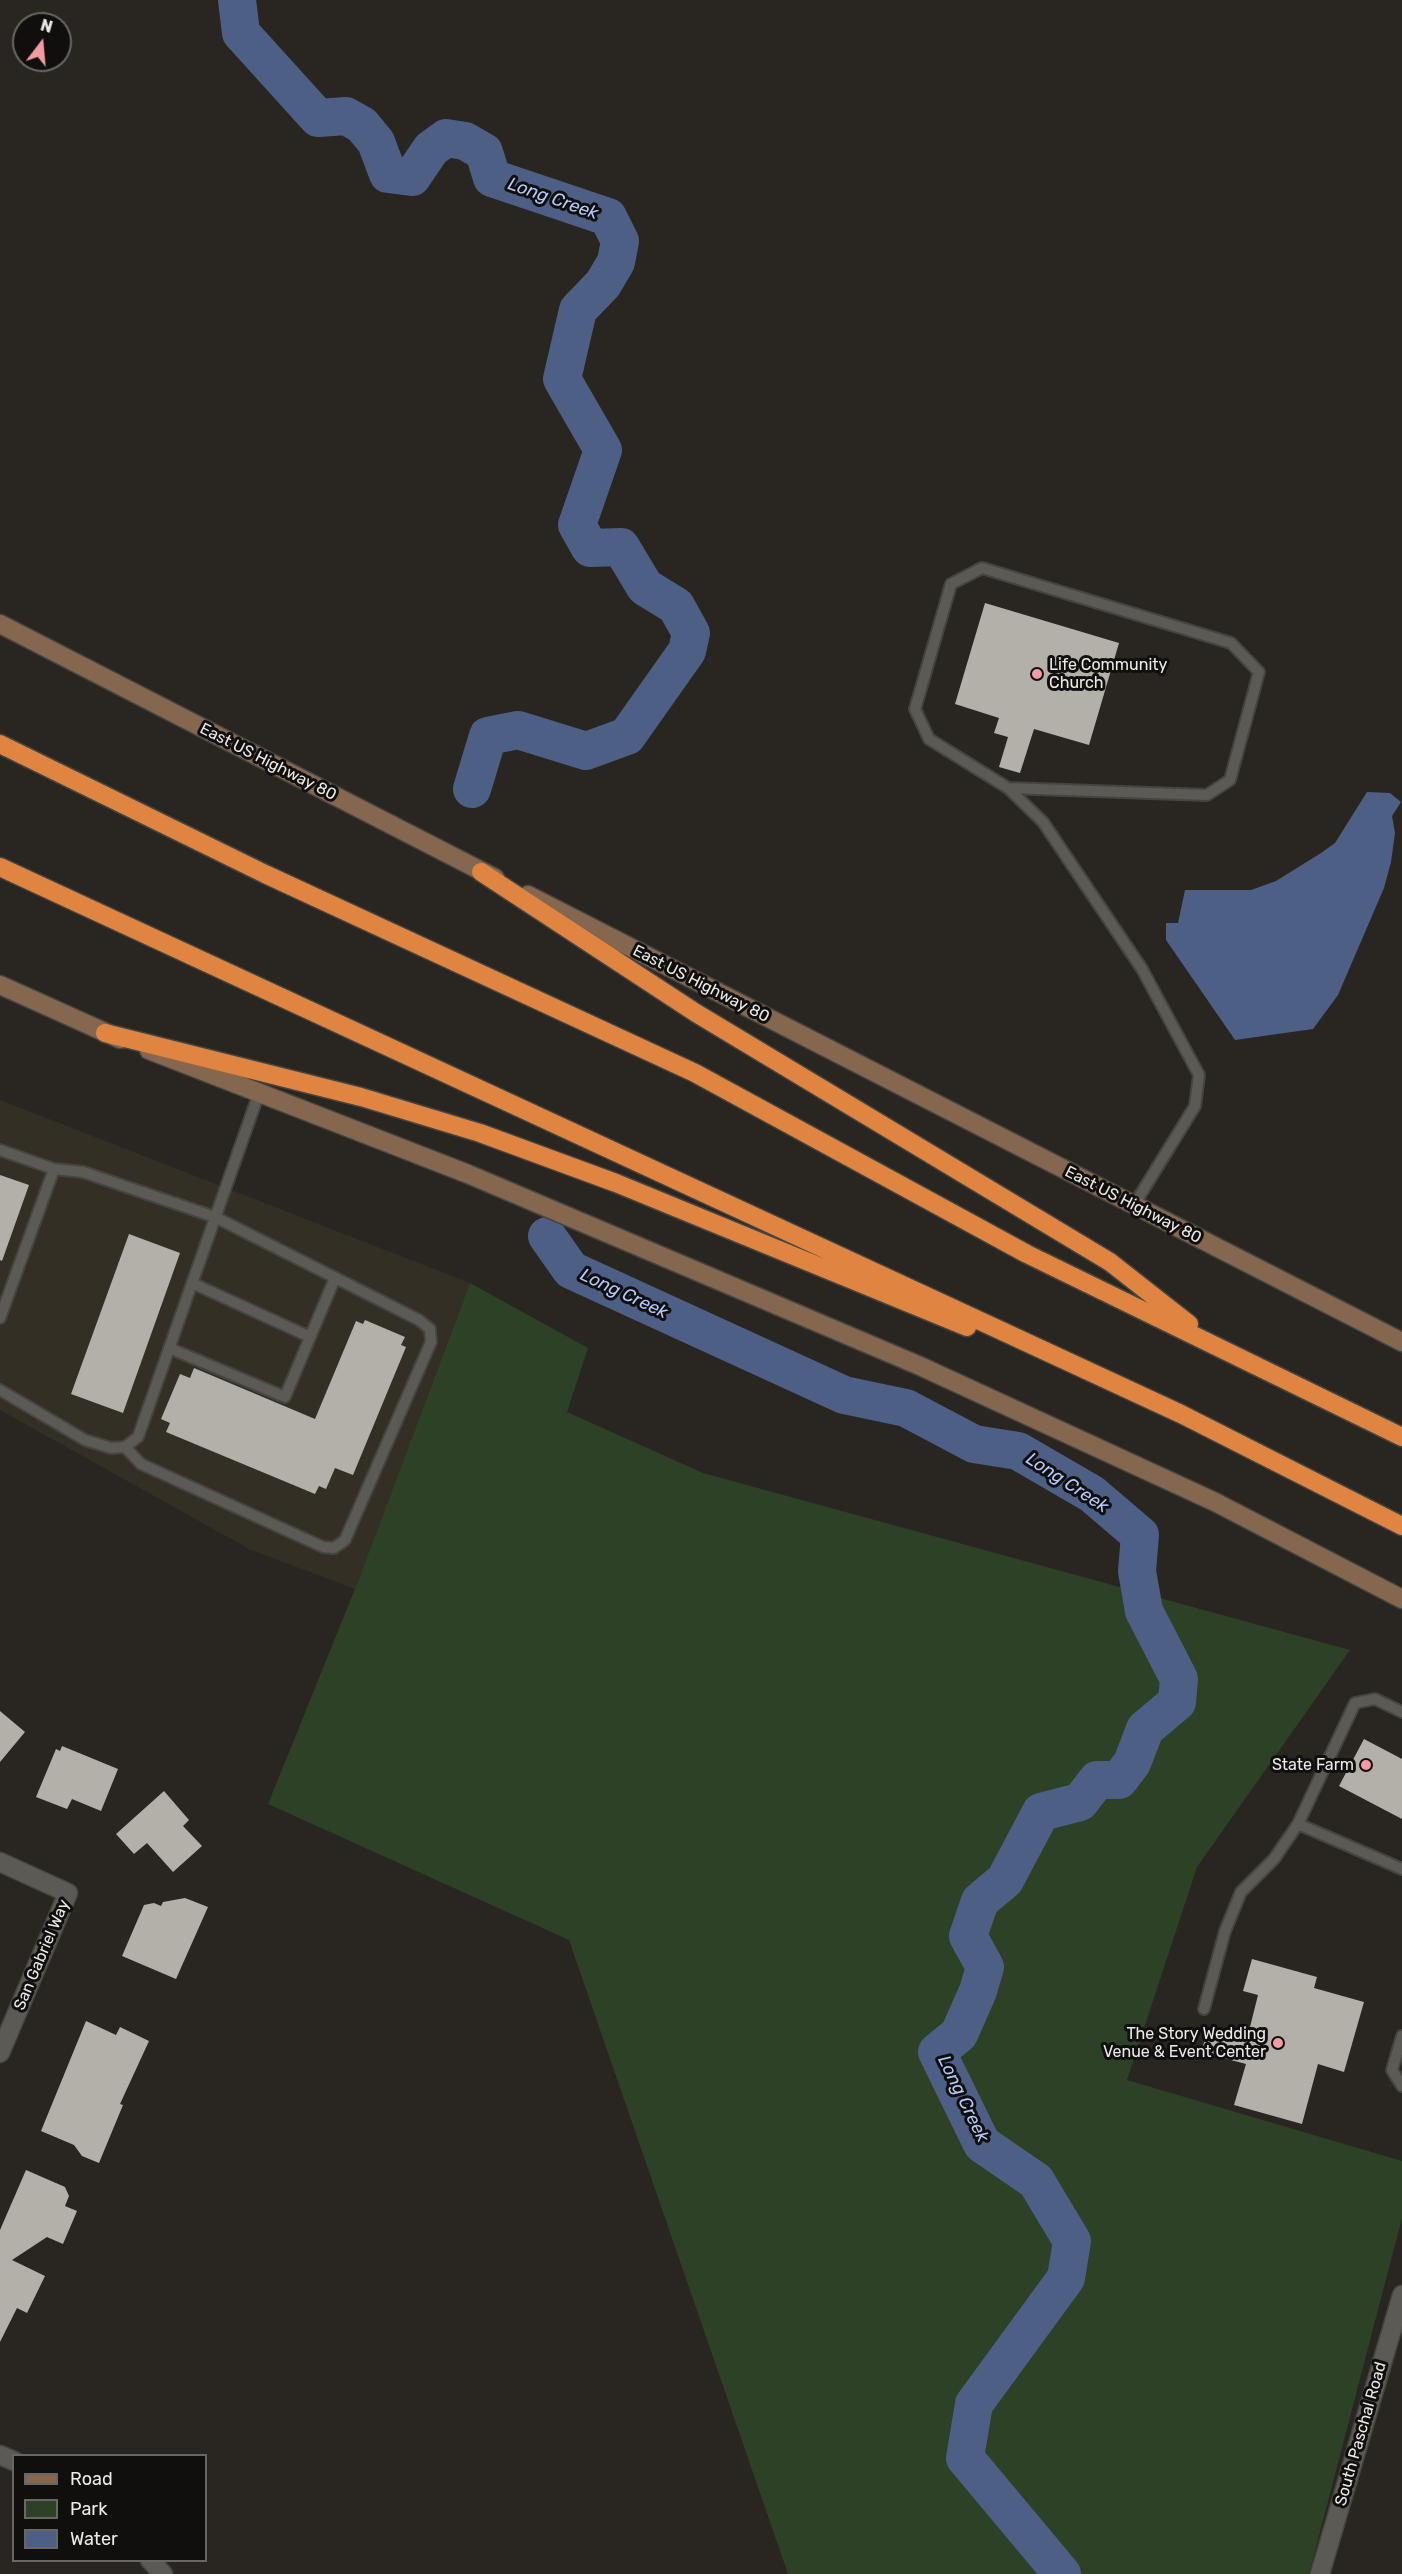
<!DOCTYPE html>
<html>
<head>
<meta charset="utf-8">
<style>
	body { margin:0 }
	#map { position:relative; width:1402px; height:2574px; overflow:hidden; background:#292621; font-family:Rubik,sans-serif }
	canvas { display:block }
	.legend { position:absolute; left:12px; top:2454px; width:195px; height:108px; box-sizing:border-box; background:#100f0d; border:2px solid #686764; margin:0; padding:8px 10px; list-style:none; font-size:18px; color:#eceae7 }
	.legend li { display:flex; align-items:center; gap:12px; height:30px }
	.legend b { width:30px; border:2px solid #686764 }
	.north { position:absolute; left:12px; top:12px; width:60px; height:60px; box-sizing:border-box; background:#100f0d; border:2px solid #686764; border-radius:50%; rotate:16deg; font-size:16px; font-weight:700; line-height:24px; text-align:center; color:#eceae7 }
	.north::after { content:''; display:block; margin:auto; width:21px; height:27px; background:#f49aa1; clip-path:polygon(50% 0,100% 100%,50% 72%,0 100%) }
</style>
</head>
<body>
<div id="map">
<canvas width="1402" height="2574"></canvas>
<ul class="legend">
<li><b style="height:8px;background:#84674e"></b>Road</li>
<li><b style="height:16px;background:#2c4126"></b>Park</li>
<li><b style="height:16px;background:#4d5f85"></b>Water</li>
</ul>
<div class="north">N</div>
</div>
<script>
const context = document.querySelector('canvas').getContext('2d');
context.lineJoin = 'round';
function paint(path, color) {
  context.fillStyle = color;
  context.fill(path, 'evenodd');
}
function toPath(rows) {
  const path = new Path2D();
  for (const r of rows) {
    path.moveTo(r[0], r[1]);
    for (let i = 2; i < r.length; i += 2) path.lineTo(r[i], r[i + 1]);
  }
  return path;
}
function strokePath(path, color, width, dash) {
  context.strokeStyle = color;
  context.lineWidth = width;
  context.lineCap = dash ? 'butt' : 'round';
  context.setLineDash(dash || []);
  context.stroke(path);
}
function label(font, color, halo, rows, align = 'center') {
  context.font = font + ' Rubik,sans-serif';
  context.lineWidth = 6;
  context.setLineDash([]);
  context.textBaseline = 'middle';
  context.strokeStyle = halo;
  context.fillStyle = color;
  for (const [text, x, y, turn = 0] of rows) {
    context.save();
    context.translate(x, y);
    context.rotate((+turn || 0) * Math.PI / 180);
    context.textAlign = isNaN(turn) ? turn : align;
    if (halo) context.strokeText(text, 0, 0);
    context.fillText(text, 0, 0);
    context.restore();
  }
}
paint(toPath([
	[0,1100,470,1283,355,1589,251,1550,0,1410]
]), '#342f24');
paint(toPath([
	[470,1283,588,1348,567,1412,703,1473,1350,1650,1197,1867,1127,2080,1402,2161,1402,2218,1309,2574,788,2574,569,1940,268,1804,355,1589]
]), '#2c4126');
paint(toPath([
	[1367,792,1390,793,1401,802,1392,816,1395,833,1391,862,1384,888,1338,995,1313,1029,1235,1040,1166,940,1166,923,1178,923,1185,890,1251,890,1276,881,1321,853,1335,843]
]), '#4d5f85');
strokePath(toPath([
	[237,0,241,33,318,118,346,116,362,125,376,142,388,174,412,177,431,149,446,138,465,141,484,152,492,178,608,217,620,241,616,262,603,284,578,310,562,379,603,450,577,525,590,548,621,547,645,587,676,606,691,633,687,651,627,736,586,751,518,730,488,736,472,789],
	[547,1236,571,1270,844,1395,906,1408,974,1444,1018,1451,1092,1494,1140,1535,1137,1571,1144,1611,1179,1679,1177,1702,1145,1729,1132,1763,1119,1780,1097,1780,1080,1802,1041,1812,1005,1880,980,1901,968,1936,985,1967,978,1991,959,2034,937,2052,982,2144,1036,2181,1072,2241,1066,2278,974,2404,965,2458,1062,2574]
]), '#4d5f85', 38);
paint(toPath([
	[985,603,1119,643,1089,745,1034,729,1020,773,999,767,1008,737,994,733,999,718,955,704],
	[0,1175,29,1185,2,1261,0,1260],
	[129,1234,180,1253,123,1413,71,1394],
	[365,1320,405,1337,401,1345,406,1347,353,1475,335,1468,326,1489,319,1486,315,1494,166,1432,170,1423,161,1419,180,1374,190,1378,194,1368,315,1419,356,1321,363,1324],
	[0,1711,25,1732,0,1762],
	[1364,1739,1402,1759,1402,1819,1339,1786],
	[62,1746,118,1769,101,1811,72,1799,67,1809,36,1797,56,1749,60,1751],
	[164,1791,189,1820,183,1826,202,1846,173,1872,147,1843,134,1854,116,1834],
	[185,1898,208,1907,176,1979,122,1956,144,1905,154,1903,161,1906,163,1902],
	[1252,1959,1317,1977,1314,1988,1364,2002,1344,2072,1318,2064,1302,2124,1234,2105,1246,2064,1201,2052,1208,2030,1238,2039,1242,2025,1250,2027,1258,1995,1243,1991],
	[86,2021,116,2035,120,2027,149,2041,120,2104,123,2105,99,2163,82,2156,74,2145,41,2131],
	[26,2170,65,2187,69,2196,65,2206,77,2211,63,2244,47,2237,12,2260,45,2276,27,2313,17,2308,0,2342,0,2230]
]), '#b3b0aa');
const lane = toPath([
	[1008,788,1207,795,1230,780,1259,672,1231,643,982,568,951,584,915,709,929,739,1008,788,1043,822,1142,969,1199,1075,1195,1106,1134,1205],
	[0,1150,54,1169,0,1318],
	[54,1169,83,1172,215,1217,419,1320,430,1329,431,1342,345,1540,334,1548,323,1547,141,1464,125,1447],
	[192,1283,310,1337],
	[169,1348,285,1397,335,1278],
	[0,1390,85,1440,111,1448,125,1447,138,1437,259,1093],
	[1298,1824,1402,1869],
	[1204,2009,1225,1931,1241,1892,1274,1859,1298,1824,1355,1703,1375,1699,1402,1712],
	[1402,2036,1392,2070,1402,2086]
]);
const street = toPath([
	[0,1862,68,1893,0,2053],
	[0,2455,14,2461],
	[150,2560,163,2574],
	[1320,2574,1402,2295]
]);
const secondary = toPath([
	[0,624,495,878],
	[528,895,1402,1342],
	[0,985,120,1039],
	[149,1050,468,1174,920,1366,1215,1502,1402,1599]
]);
const highway = toPath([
	[0,744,265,874,695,1073,1027,1254,1402,1437],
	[0,867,1181,1414,1402,1526],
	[481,872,696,1013,1110,1262,1189,1324],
	[105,1033,361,1097,480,1133,616,1183,967,1327]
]);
strokePath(lane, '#464440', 14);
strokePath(street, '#464440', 21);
strokePath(secondary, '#464440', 21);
strokePath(highway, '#464440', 21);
strokePath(lane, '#5c5a54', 10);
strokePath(street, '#5c5a54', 18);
strokePath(secondary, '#84674e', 18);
strokePath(highway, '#e08541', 18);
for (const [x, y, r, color] of [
	[1037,674,6,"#f49aa1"],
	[1366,1765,6,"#f49aa1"],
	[1278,2043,6,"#f49aa1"]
]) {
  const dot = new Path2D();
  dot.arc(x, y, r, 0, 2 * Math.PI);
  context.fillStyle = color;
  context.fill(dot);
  strokePath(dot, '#100f0d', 2);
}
label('16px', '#eceae7', '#100f0d', [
	["Life Community",1049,665,"left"],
	["Church",1049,683,"left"],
	["State Farm",1354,1765],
	["The Story Wedding",1266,2034],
	["Venue & Event Center",1266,2052]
], 'right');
label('16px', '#eceae7', '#100f0d', [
	["East US Highway 80",268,762,27],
	["East US Highway 80",701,984,27],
	["East US Highway 80",1133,1205,27],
	["San Gabriel Way",42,1955,-67],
	["South Paschal Road",1361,2434,-74]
]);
label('italic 18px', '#b1cafd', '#100f0d', [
	["Long Creek",553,199,19],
	["Long Creek",624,1294,25],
	["Long Creek",1067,1483,33],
	["Long Creek",963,2099,64]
]);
</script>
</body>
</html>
